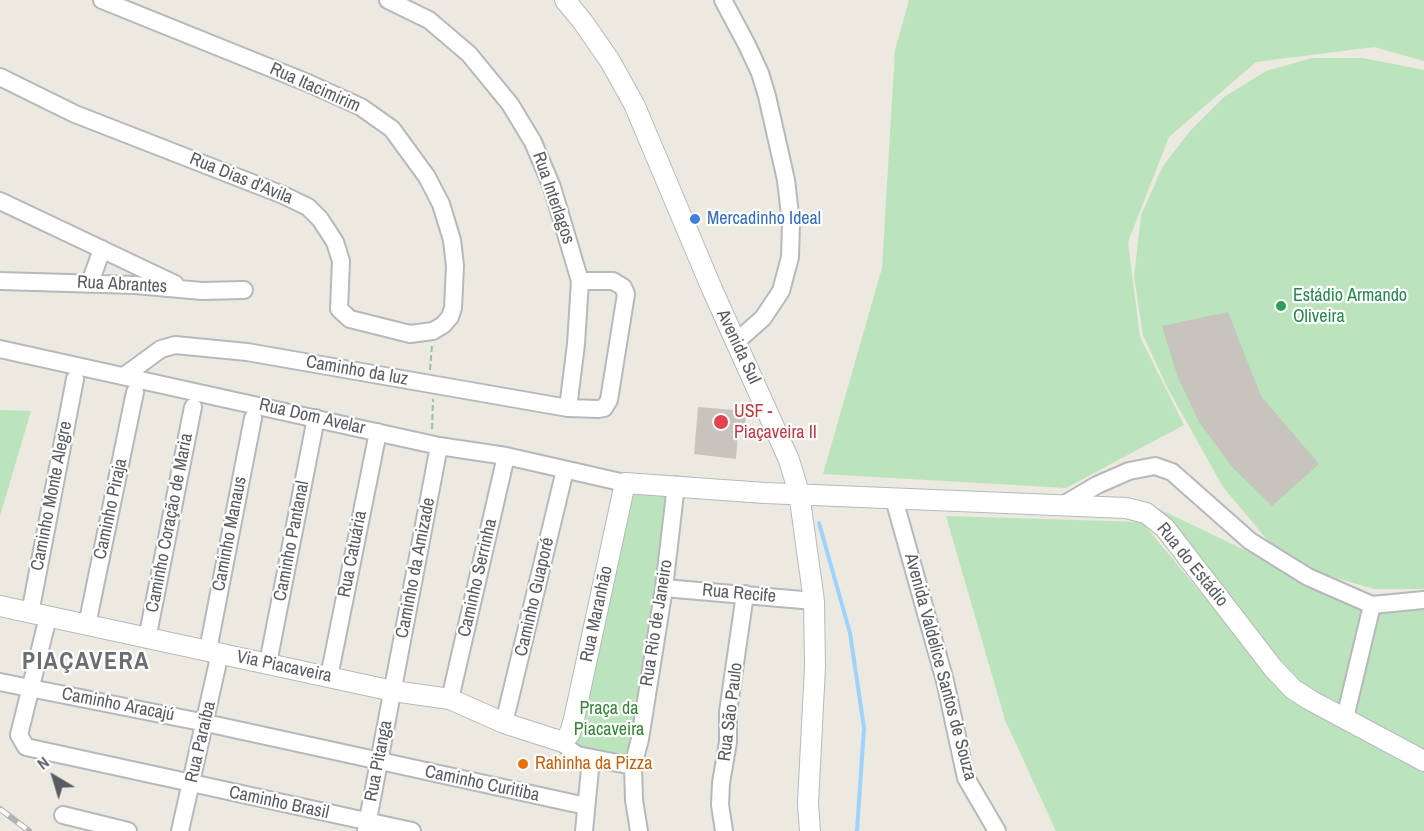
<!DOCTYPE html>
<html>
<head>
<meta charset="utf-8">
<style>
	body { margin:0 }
	#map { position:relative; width:1424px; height:831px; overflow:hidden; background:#ece9e0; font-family:"Archivo Narrow",sans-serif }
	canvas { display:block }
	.north { position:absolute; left:24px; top:747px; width:60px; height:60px; -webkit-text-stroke:4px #fff; paint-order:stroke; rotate:322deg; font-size:16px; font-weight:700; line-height:24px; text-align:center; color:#595c61 }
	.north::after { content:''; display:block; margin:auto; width:21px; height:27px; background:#595c61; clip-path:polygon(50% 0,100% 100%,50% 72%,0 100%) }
</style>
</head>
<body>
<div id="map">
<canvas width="1424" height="831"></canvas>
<div class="north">N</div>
</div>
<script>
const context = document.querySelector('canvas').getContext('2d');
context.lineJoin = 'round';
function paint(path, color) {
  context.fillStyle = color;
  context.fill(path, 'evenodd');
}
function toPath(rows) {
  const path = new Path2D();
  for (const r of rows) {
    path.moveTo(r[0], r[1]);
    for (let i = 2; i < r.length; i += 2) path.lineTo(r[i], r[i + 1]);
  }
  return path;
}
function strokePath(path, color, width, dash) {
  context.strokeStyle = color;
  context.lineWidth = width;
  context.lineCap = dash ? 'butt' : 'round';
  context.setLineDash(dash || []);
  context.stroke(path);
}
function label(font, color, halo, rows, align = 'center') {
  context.font = font + ' "Archivo Narrow",sans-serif';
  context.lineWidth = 4.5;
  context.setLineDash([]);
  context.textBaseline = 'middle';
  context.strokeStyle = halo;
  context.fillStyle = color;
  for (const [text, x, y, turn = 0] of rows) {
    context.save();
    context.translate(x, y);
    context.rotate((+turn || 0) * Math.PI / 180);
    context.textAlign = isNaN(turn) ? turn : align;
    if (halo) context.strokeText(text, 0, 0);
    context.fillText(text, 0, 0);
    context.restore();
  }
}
paint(toPath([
	[909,0,1424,0,1424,61,1374,47,1256,62,1169,137,1128,242,1140,337,1184,425,1066,488,823,474,882,268,895,50],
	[1312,58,1363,58,1424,70,1424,589,1374,589,1316,572,1269,542,1223,487,1167,387,1143,335,1134,277,1141,215,1163,166,1190,131,1224,97,1266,71],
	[0,410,31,411,0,516],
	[632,489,670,492,629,758,576,749],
	[1155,507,1374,612,1424,603,1424,751,1293,678],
	[946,516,1142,522,1283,692,1424,771,1424,831,1056,831,1005,720]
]), '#bbe4bc');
strokePath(toPath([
	[819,523,850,633,864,728,857,831]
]), '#9dd3fe', 4);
paint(toPath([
	[1228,312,1261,396,1319,464,1272,506,1233,468,1199,422,1178,378,1162,326],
	[698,407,746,411,745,434,738,433,736,459,694,454]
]), '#c6c4bd');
const minor = toPath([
	[388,0,429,20,469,54,510,104,533,142,552,187,580,281,576,344,568,408],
	[723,0,747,45,760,73,767,96,786,180,791,223,790,257,781,291,763,318,736,342],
	[0,77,75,114,283,195,308,207,320,219,335,242,341,261,339,309,350,319,410,334,433,331,443,325,450,317,453,308,455,266,452,240,441,204,427,177,392,129,361,107,308,83,102,0],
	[0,201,175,284],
	[0,281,135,285,202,291,244,290],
	[90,283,102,249],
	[0,349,439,446,506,456,625,483],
	[124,376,161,349,175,345,247,352,568,408,598,409,604,408,609,400,626,294,623,287,613,281,580,281],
	[894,499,945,681,966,778,997,831],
	[1063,505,1097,485,1129,471,1155,466,1172,472,1250,541,1308,577,1372,605,1345,718],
	[664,588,814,601],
	[1372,605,1424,600],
	[30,613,75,379],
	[48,617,19,735,26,747,412,831],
	[87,625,135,392],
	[147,639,193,407],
	[208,650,253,418],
	[268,663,316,418],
	[329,677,378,432],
	[0,682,206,723,586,806],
	[450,699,506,456],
	[504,723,565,470],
	[563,742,570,750,577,755,633,766],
	[63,815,128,831],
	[366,830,439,446],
	[180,831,220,653],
	[584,831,591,759],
	[639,831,634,800,633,766,640,739,664,588,676,485],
	[724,831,720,805,721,783,728,742,728,712,745,594]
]);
const tertiary = toPath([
	[565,0,583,22,610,61,634,104,712,289,789,460,799,493,814,601,815,667,808,803,810,831],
	[0,606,393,691,450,699,504,723,563,742,570,733,574,719,625,483,765,493,1126,508,1146,513,1165,528,1273,668,1293,689,1310,700,1424,761]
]);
strokePath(minor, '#b6b8bd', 20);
strokePath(tertiary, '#b6b8bd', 22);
strokePath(toPath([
	[430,370,432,345],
	[432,429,433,399]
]), '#94c2a2', 2, [6, 3]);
strokePath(minor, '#fff', 16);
strokePath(tertiary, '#fff', 20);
const rail = toPath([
	[0,809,29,831]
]);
strokePath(rail, '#b1b2b2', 6);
strokePath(rail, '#fff', 4, [11]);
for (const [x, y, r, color] of [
	[695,219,6,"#3f7fe0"],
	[1281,306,6,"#2e9e5b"],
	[721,422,8,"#e0444e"],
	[523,764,6,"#e8710a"]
]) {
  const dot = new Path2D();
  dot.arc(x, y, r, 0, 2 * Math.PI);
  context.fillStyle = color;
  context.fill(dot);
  strokePath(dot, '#fff', 2);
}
label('18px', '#595c61', '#fff', [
	["Rua Itacimirim",315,88,24],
	["Rua Dias d'Avila",241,179,22],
	["Rua Interlagos",553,198,71],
	["Rua Abrantes",122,285,3],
	["Avenida Sul",738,347,65],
	["Caminho da luz",357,371,10],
	["Rua Dom Avelar",312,417,13],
	["Caminho Monte Alegre",52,496,-79],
	["Caminho Piraja",111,509,-78],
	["Caminho Coração de Maria",170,523,-79],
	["Caminho Manaus",230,534,-79],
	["Caminho Pantanal",292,541,-79],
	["Rua Catuária",353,554,-79],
	["Rua do Estádio",1192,565,51],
	["Caminho da Amizade",416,568,-79],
	["Caminho Serrinha",478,578,-77],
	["Rua Recife",739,594,5],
	["Caminho Guaporé",535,597,-77],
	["Rua Maranhão",597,614,-78],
	["Rua Rio de Janeiro",657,623,-81],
	["Via Piacaveira",284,667,12],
	["Avenida Valdelice Santos de Souza",940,667,75],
	["Caminho Aracajú",118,705,11],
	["Rua São Paulo",731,712,-83],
	["Rua Paraíba",201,742,-77],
	["Rua Pitanga",379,761,-79],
	["Caminho Curitiba",482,784,12],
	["Caminho Brasil",279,803,12]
]);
label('18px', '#366cbe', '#fff', [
	["Mercadinho Ideal",707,219]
], 'left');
label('18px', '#27864d', '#fff', [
	["Estádio Armando",1293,296],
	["Oliveira",1293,317]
], 'left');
label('18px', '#be3a42', '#fff', [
	["USF -",734,412],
	["Piaçaveira II",734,433]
], 'left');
label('18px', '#358439', '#fff', [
	["Praça da",609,709],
	["Piacaveira",609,730]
]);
label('18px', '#c56008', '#fff', [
	["Rahinha da Pizza",535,764]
], 'left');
context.letterSpacing = '1.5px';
label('bold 24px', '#6a6e73', '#fff', [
	["PIAÇAVERA",86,663]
]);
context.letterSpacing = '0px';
</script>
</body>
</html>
